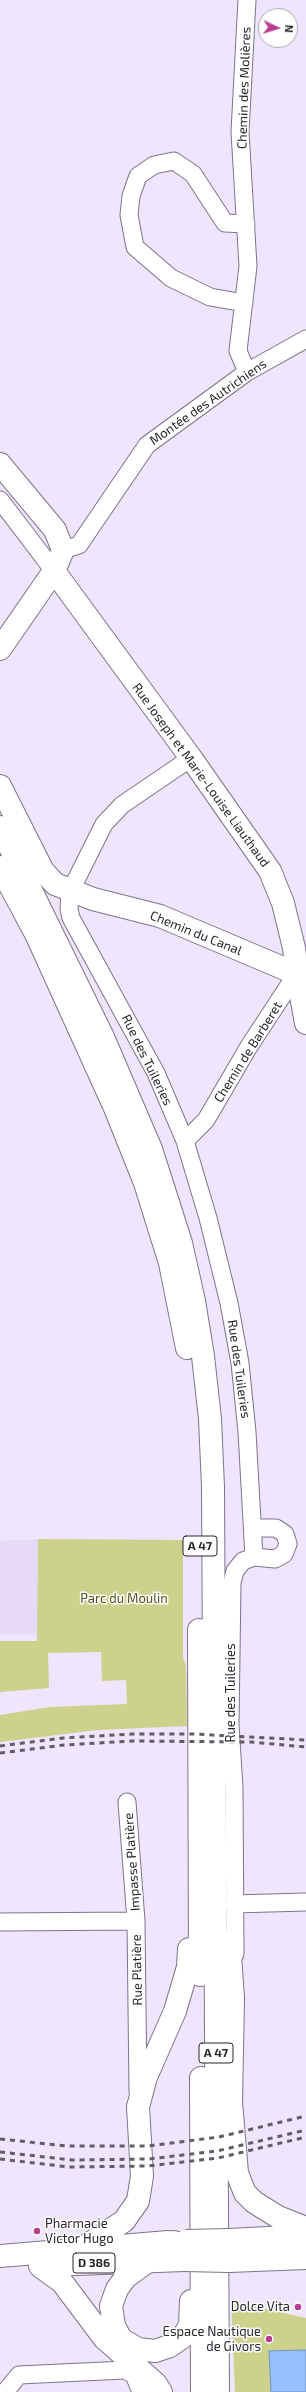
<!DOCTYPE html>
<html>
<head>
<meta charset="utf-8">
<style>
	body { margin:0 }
	#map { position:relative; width:306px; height:2392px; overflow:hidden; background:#efe5fc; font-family:"Exo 2",sans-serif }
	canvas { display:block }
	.north { position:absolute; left:258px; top:8px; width:40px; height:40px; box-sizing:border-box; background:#fff; border:1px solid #a9a8ab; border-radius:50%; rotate:94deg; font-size:11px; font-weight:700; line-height:16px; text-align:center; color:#29262e }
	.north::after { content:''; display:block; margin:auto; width:14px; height:18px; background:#b93e8f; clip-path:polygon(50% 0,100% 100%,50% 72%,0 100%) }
</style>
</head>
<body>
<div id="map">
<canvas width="306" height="2392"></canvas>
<div class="north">N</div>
</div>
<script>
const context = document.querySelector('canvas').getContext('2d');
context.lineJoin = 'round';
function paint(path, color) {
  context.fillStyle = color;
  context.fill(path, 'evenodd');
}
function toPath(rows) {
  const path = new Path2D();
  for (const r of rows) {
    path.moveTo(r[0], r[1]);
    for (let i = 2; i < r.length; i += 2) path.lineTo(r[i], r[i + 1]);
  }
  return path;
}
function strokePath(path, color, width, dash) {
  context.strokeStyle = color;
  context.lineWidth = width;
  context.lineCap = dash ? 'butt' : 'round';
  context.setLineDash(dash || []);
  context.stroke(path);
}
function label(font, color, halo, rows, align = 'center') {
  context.font = font + ' "Exo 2",sans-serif';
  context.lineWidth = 3;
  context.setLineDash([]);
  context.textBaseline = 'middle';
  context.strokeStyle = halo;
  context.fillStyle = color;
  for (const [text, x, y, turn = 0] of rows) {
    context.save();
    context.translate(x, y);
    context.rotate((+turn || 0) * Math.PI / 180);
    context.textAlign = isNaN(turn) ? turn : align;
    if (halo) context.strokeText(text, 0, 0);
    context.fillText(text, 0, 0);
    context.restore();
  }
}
paint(toPath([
	[38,1539,37,1635,0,1634,0,1541]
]), '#e6daf8');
paint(toPath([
	[38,1539,183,1540,183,1657,186,1666,187,1726,98,1730,0,1742,0,1715,50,1707,127,1704,126,1680,102,1681,101,1652,48,1653,49,1688,0,1692,0,1641,37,1641],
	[231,2301,306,2318,306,2392,235,2392]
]), '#ccd18b');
const water = toPath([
	[306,2350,306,2392,271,2392,269,2351,306,2350]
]);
paint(water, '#96c0ff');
strokePath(water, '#7592c0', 1);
const minor = toPath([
	[244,303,210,297,171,278,135,247,129,215,131,196,138,176,154,165,174,161,193,174,225,223,246,224],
	[247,372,238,351,248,266,240,132,247,0],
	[0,500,54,571],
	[63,550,79,545,147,445,247,372,306,339],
	[191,758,122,805,104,824,70,892,69,909,71,918,156,1073,185,1141,208,1218,229,1303,240,1363,247,1432,254,1557],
	[185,1141,206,1120,248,1048,301,967],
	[127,1802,136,1921,138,2092],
	[234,1904,306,1902],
	[0,1922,136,1921],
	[235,1954,234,1788,230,1724,232,1583,235,1571,243,1561,254,1557,275,1559,284,1554,288,1544,285,1534,276,1528,253,1528],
	[5,2392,19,2375,125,2370,134,2375,141,2392]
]);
const major = toPath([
	[0,464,55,530,63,550,54,571,0,649],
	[54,571,191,758,270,871,283,903,294,948,297,974,306,1023],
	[0,786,43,871,55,884,93,899,160,916,297,974],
	[233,1998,231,2102,237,2173,245,2193,254,2202,278,2217,306,2228],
	[229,2240,306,2236],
	[84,2247,124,2221,138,2201,142,2176,138,2107],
	[0,2256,168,2242],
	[229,2261,306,2258],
	[49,2265,184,2260]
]);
const highway = toPath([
	[0,827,103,1037,151,1149,181,1243,194,1301,203,1356,210,1419,213,1487,218,2392],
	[0,867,36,934,115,1108,145,1183,170,1263,187,1348],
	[199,1630,200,1975],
	[229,1941,233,1998],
	[201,2078,202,2392],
	[138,2107,146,2077,175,2011,188,1967,189,1949],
	[130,2259,174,2242],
	[148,2261,126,2277,117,2289,111,2306,114,2326,121,2339,138,2349,155,2351,170,2346,183,2337,190,2325,191,2301],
	[40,2266,62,2282,104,2338,156,2384,161,2392]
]);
strokePath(minor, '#7d7489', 19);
strokePath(major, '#7d7489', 24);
strokePath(highway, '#7d7489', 24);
strokePath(minor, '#fff', 17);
strokePath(major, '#fff', 22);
strokePath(highway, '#fff', 22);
strokePath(toPath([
	[0,1746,63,1738,132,1734,193,1734,306,1740],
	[0,1753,64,1745,132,1741,251,1742,306,1747],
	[0,2139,67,2146,148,2146,219,2137,306,2116],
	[0,2152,72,2160,149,2159,217,2151,306,2130],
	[0,2159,69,2167,148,2166,218,2158,306,2137]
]), '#615c68', 3, [5, 5]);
const majorBridge = toPath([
	[186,2241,229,2240],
	[184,2260,229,2261]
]);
strokePath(majorBridge, '#7d7489', 24, []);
strokePath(majorBridge, '#fff', 22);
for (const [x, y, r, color] of [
	[37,2231,4,"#b93e8f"],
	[298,2307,4,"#b93e8f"],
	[269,2339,4,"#b93e8f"]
]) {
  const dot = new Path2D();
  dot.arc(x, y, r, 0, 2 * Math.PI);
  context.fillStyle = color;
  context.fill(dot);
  strokePath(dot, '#fff', 1.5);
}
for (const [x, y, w] of [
	[200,1546,34],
	[216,2053,34],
	[94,2263,42]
]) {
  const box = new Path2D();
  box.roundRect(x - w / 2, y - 10, w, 20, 3);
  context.fillStyle = '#fff';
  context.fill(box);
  strokePath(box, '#29262e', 1);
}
label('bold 12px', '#29262e', null, [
	["A 47",200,1546],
	["A 47",216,2053],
	["D 386",94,2263]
]);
label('13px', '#29262e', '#fff', [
	["Chemin des Molières",244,88,-88],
	["Montée des Autrichiens",208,402,-35],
	["Rue Joseph et Marie-Louise Liauthaud",201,775,54],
	["Chemin du Canal",196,933,22],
	["Chemin de Barberet",248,1052,-58],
	["Rue des Tuileries",147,1060,64],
	["Rue des Tuileries",239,1369,82],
	["Rue des Tuileries",231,1693,-90],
	["Impasse Platière",132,1862,-94],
	["Rue Platière",137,1970,-91]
]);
label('13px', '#4f5219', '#fff', [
	["Parc du Moulin",124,1599]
]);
label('13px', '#29262e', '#fff', [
	["Pharmacie",45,2224,"left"],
	["Victor Hugo",45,2239,"left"],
	["Dolce Vita",290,2307],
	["Espace Nautique",261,2332],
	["de Givors",261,2347]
], 'right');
</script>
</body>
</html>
